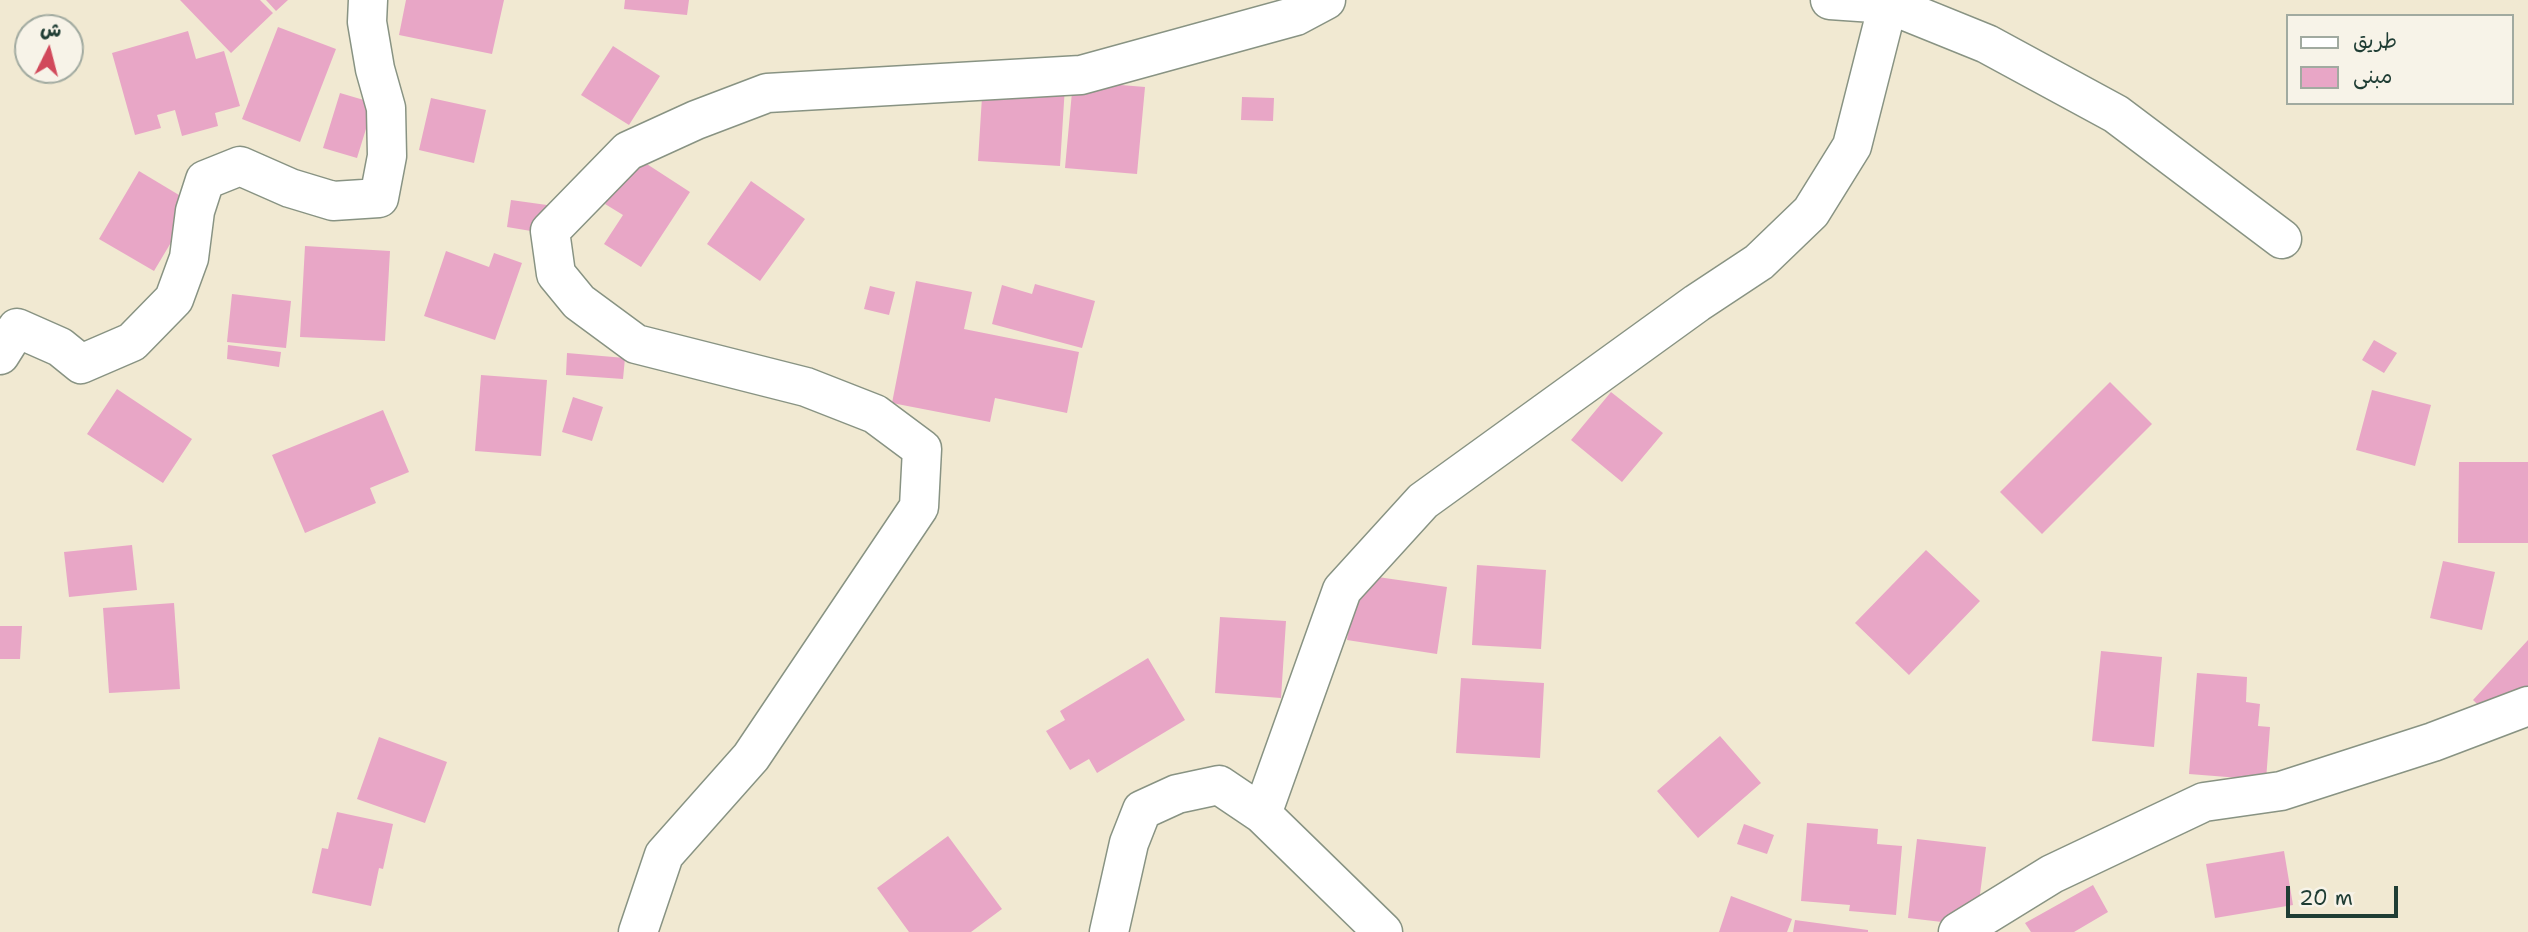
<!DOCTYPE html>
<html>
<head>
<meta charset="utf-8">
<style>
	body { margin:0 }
	#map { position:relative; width:2528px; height:932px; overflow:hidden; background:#f1e9d2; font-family:"Shantell Sans","Playpen Sans Arabic",sans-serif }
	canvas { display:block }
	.legend { position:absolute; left:2286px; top:14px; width:228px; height:91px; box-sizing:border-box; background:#f7f3e8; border:2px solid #a1aaa0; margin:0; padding:9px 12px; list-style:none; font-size:21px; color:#1f3d34 }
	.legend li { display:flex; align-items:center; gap:14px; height:35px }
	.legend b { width:35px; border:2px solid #a1aaa0 }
	.north { position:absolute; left:14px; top:14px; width:70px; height:70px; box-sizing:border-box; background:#f7f3e8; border:2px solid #a1aaa0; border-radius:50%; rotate:6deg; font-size:19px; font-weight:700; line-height:28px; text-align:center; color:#1f3d34 }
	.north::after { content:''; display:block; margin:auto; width:24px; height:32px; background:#d1495b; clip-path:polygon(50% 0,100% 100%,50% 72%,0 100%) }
	.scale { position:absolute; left:2286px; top:886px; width:112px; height:32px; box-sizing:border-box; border:4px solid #1f3d34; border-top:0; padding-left:9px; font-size:21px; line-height:24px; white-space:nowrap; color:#1f3d34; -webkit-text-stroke:5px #f7f3e8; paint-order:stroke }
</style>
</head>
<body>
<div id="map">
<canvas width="2528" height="932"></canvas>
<ul class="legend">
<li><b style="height:9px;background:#fff"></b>طريق</li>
<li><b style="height:19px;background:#e8a6c6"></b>مبنى</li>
</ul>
<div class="north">ش</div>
<div class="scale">20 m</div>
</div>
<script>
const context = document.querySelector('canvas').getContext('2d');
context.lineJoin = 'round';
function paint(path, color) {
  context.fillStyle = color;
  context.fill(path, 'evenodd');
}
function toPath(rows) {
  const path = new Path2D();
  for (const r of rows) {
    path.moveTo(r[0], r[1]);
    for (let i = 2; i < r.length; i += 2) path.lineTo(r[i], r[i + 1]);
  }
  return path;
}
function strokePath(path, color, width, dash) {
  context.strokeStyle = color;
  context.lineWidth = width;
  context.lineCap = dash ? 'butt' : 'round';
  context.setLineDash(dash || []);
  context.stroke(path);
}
paint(toPath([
	[180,0,260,0,273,13,231,53],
	[266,0,288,0,276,11],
	[406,0,504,0,492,54,399,35],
	[625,0,689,0,687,15,624,9],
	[278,27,336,49,300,142,242,119],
	[188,31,196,59,224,51,240,106,215,113,218,126,182,136,175,110,157,115,161,128,135,135,112,53],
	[613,46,660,76,629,125,581,95],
	[983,81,1065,86,1060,166,978,161],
	[1073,81,1145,87,1137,174,1065,168],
	[340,93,374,103,357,158,323,148],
	[1242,97,1274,98,1273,121,1241,120],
	[431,98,486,110,474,163,419,150],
	[636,157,690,192,641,267,604,244,623,215,605,204],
	[139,171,194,204,154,271,99,239],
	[751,181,805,219,760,281,707,244],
	[511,200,547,205,543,233,507,227],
	[305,246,390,251,385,341,300,337],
	[446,251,489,267,494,253,522,263,495,340,424,316],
	[916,281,972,292,964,329,1079,352,1067,413,995,398,990,422,892,403],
	[1035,284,1095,301,1082,348,992,324,1002,285,1032,294],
	[870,286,895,292,889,315,864,309],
	[232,294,291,301,286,348,227,342],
	[2374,340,2397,353,2384,373,2362,360],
	[228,345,281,352,279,367,227,359],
	[567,353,625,358,623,379,566,375],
	[481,375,547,380,541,456,475,451],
	[2110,382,2152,424,2042,534,2000,492],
	[117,389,192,439,163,483,87,434],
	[2372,390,2431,405,2415,466,2356,450],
	[1611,392,1663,433,1622,482,1571,440],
	[573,397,603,407,592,441,562,432],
	[383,410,409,472,370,488,376,503,305,533,272,455],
	[2459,462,2528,462,2528,543,2458,543],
	[132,545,137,590,69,597,64,552],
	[1926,550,1980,601,1909,675,1855,623],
	[2443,561,2495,572,2482,630,2430,618],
	[1477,565,1546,570,1541,649,1472,645],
	[1357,574,1447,587,1437,654,1347,640],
	[174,603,180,689,109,693,103,608],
	[1220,617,1286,621,1281,698,1215,693],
	[0,626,22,626,20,659,0,659],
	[2528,640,2528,698,2501,727,2473,700],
	[2101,651,2162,657,2154,747,2092,741],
	[1148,658,1185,720,1097,773,1089,759,1070,770,1046,731,1065,720,1060,711],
	[2197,673,2247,677,2246,702,2260,704,2258,726,2270,727,2266,780,2189,774],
	[1461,678,1544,683,1540,758,1456,753],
	[1720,736,1761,783,1698,838,1657,791],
	[379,737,447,762,425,823,357,799],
	[337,812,393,824,383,869,379,868,371,906,312,893,322,848,328,849],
	[1807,823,1878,829,1877,844,1902,846,1896,915,1849,911,1850,905,1801,901],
	[1744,824,1774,835,1767,854,1737,844],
	[948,836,1002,909,971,932,909,932,877,888],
	[1917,839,1986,847,1976,926,1908,918],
	[2284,851,2293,905,2215,918,2206,864],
	[2093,885,2108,912,2074,932,2031,932,2025,923],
	[1731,896,1792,919,1787,932,1719,932],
	[1795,920,1868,930,1868,932,1793,932]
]), '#e8a6c6');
const minor = toPath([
	[1830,0,1888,4,1987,44,2116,114,2282,239],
	[0,355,17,328,60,347,81,364,132,342,174,299,189,258,195,211,205,180,240,166,290,188,333,201,379,198,387,156,386,108,375,69,367,22,368,0],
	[1262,814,1342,590,1423,501,1697,303,1759,262,1811,212,1852,146,1889,0],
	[638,932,664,855,751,757,919,507,922,449,875,414,806,387,636,344,579,302,556,274,550,231,628,151,696,120,767,93,1081,75,1296,16,1326,0],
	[1109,932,1129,843,1142,810,1177,794,1219,785,1262,814,1383,932],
	[1958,932,2052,874,2204,802,2281,791,2433,742,2528,706]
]);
strokePath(minor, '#889383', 41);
strokePath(minor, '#fff', 38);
</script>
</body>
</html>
